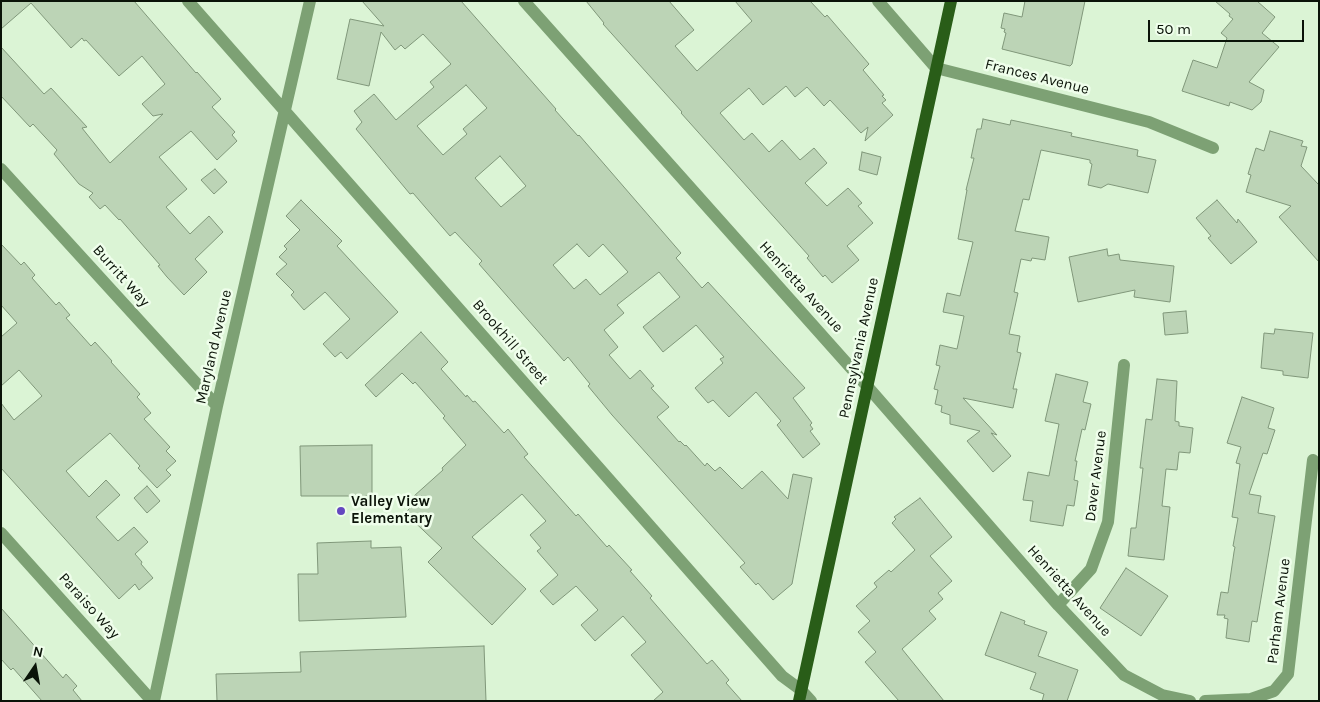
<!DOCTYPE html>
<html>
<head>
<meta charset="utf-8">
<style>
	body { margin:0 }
	#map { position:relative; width:1320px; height:702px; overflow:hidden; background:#dbf4d5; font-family:Karla,sans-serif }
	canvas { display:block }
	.frame { position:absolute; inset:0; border:2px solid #0a1308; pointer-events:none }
	.north { position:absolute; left:10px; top:642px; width:50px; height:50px; -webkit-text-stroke:4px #effeeb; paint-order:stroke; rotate:12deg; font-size:14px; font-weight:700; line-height:20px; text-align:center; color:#0a1308 }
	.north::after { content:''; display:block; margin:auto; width:18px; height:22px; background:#0a1308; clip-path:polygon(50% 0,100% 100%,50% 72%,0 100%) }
	.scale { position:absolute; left:1148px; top:20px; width:156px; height:22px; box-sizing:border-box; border:2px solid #0a1308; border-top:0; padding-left:6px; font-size:15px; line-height:18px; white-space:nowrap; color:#0a1308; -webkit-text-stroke:4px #effeeb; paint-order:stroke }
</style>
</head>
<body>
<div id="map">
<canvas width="1320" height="702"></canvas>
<div class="frame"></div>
<div class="north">N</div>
<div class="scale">50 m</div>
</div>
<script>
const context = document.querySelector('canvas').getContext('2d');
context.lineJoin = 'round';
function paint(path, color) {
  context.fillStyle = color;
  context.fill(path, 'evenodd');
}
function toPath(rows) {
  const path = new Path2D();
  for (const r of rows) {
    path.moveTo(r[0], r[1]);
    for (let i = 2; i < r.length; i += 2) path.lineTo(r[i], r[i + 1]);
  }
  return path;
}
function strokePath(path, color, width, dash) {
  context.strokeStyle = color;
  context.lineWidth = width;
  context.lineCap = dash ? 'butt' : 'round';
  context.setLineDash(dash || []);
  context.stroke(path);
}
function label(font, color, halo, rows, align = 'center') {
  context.font = font + ' Karla,sans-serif';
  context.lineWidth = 5;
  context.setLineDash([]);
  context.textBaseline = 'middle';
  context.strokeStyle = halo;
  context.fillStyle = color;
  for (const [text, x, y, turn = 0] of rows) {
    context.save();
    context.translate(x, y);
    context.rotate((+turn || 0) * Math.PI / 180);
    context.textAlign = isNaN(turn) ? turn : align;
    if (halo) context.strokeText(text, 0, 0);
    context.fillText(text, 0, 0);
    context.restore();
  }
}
const building = toPath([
	[1,1,134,1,196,73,197,72,221,99,212,107,235,132,232,135,237,141,217,160,191,131,159,157,187,189,166,207,190,234,209,216,223,232,195,259,207,272,184,295,167,277,158,266,160,265,120,219,119,220,105,205,100,209,89,197,93,193,79,184,54,154,57,150,33,124,30,127,1,96,1,47,44,94,51,88,87,127,82,128,110,163,163,114,153,116,142,104,165,84,142,56,119,76,86,40,84,41,82,38,71,48,31,3,1,29,1,1],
	[362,1,461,1,556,109,555,110,578,136,579,135,681,253,676,258,702,288,708,282,805,388,793,398,812,423,810,425,813,429,810,431,820,444,803,458,777,425,781,421,756,392,729,417,713,400,708,403,695,388,723,363,720,359,724,357,696,325,663,352,643,327,680,297,659,272,617,305,624,313,604,330,618,347,609,355,630,379,640,370,654,386,651,388,669,407,657,417,679,442,680,441,685,446,686,445,705,466,707,463,715,471,720,467,742,489,762,471,788,499,793,474,812,478,792,584,773,600,758,583,756,585,740,567,745,563,612,415,588,386,590,384,568,357,564,361,479,264,482,261,455,232,450,236,413,193,410,194,356,129,362,122,354,111,374,94,396,120,434,87,430,82,451,64,423,34,405,49,401,45,395,50,381,32,369,86,337,79,350,19,384,26,362,1],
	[466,85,487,108,463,129,467,134,443,155,417,126,466,85],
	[500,156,526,186,501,207,475,178,500,156],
	[577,244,589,257,603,244,628,272,600,295,586,279,574,289,553,265,577,244],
	[586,1,669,1,694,30,675,46,697,71,752,21,735,1,810,1,825,17,827,15,869,64,863,70,884,95,882,96,886,100,882,103,893,115,865,141,868,127,861,133,830,100,824,106,807,87,795,97,786,86,763,105,749,88,720,113,744,140,752,133,769,152,782,140,800,160,814,148,827,163,805,183,827,206,848,188,862,203,858,206,873,223,847,246,859,260,832,283,825,275,823,277,807,258,809,256,681,113,682,112,603,24,604,23,586,1],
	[1025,1,1085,1,1072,64,1070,66,1002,49,1006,33,1004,32,1005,29,1001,28,1004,13,1022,17,1025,1],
	[1215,1,1257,1,1275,17,1262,33,1279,47,1249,82,1264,90,1261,102,1252,110,1230,102,1229,106,1182,91,1193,60,1217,68,1227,38,1221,33,1233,19,1229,16,1230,14,1215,1],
	[983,119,1010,125,1011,120,1072,133,1071,136,1138,150,1137,156,1156,160,1148,193,1108,184,1101,188,1088,185,1092,164,1090,163,1090,160,1041,150,1029,200,1023,199,1015,231,1049,237,1045,260,1032,258,1031,261,1021,259,1014,292,1018,293,1009,334,1020,336,1017,352,1021,353,1013,389,1017,389,1013,408,963,398,997,435,991,433,1011,456,993,472,967,441,980,431,950,424,950,415,941,412,942,406,935,404,938,390,934,389,940,366,936,365,940,345,957,349,964,316,943,312,947,293,960,296,973,242,958,239,967,190,966,190,974,158,971,158,977,129,981,129,983,119],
	[1270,131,1303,141,1301,146,1307,147,1301,166,1319,185,1319,262,1279,217,1291,206,1246,192,1251,175,1248,174,1256,148,1264,151,1270,131],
	[862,152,881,157,877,175,859,170,862,152],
	[215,169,227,182,214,194,201,180,215,169],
	[301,200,342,241,337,246,398,312,347,359,341,352,335,357,323,344,350,319,325,292,304,310,291,295,294,292,276,274,287,264,279,257,287,249,284,246,300,230,286,216,301,200],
	[1217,200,1237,223,1238,219,1257,242,1231,264,1208,238,1211,236,1196,218,1217,200],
	[1,244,21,265,24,262,35,275,32,278,56,305,59,302,70,315,66,318,91,346,95,342,112,361,111,362,140,394,137,397,151,413,144,419,170,447,166,451,176,461,166,470,171,475,157,488,138,468,140,466,110,433,66,471,89,497,106,480,120,495,96,517,118,541,134,527,148,542,135,554,142,562,141,564,153,578,139,590,135,584,119,599,1,468,1,403,14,420,42,396,19,370,1,386,1,337,17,323,1,305,1,244],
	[1107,249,1108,256,1119,254,1120,260,1174,266,1170,302,1134,297,1135,290,1078,302,1069,257,1107,249],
	[1186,311,1188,333,1165,335,1163,313,1186,311],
	[1275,329,1313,333,1308,378,1283,375,1283,371,1261,368,1264,333,1274,334,1275,329],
	[421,332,448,362,441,369,466,397,467,395,473,402,475,401,504,433,508,429,528,454,524,457,576,516,578,514,607,547,609,545,632,570,630,571,652,596,650,598,707,664,712,660,729,680,726,683,742,701,653,701,663,692,631,655,646,642,623,616,595,641,581,625,598,610,576,586,553,605,540,591,558,575,537,551,541,548,530,535,546,521,522,494,472,537,526,589,492,625,428,562,442,548,405,513,422,496,414,496,443,470,442,468,466,445,443,418,445,416,415,382,413,384,402,373,376,397,365,385,421,332],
	[1056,374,1088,382,1083,402,1091,404,1085,430,1082,429,1075,461,1077,461,1074,480,1078,481,1074,506,1067,505,1063,526,1030,521,1033,501,1023,500,1028,472,1049,476,1059,424,1045,421,1056,374],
	[1157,379,1177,381,1175,421,1179,422,1179,426,1193,428,1190,453,1179,452,1177,470,1166,469,1162,506,1170,507,1164,560,1128,556,1131,528,1136,528,1143,468,1140,468,1146,419,1152,420,1157,379],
	[1242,397,1274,408,1268,428,1275,430,1267,454,1263,453,1249,494,1261,496,1258,513,1275,516,1257,622,1252,621,1249,642,1226,638,1228,619,1224,618,1225,615,1217,615,1221,592,1228,593,1234,552,1235,547,1233,546,1238,518,1232,517,1240,464,1236,463,1241,447,1227,443,1242,397],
	[372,445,372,496,301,496,300,446,372,445],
	[147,486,160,501,147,513,134,498,147,486],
	[920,498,952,537,930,556,952,581,938,593,943,599,929,611,936,619,902,649,944,701,899,701,865,662,876,652,858,632,870,621,856,606,877,587,874,583,889,570,891,572,915,550,892,523,896,519,894,517,920,498],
	[371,541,371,548,401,547,406,617,299,621,298,574,318,574,317,543,371,541],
	[1126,568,1168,596,1141,636,1100,608,1126,568],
	[1,608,63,678,66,674,77,686,73,690,82,701,42,701,13,668,11,670,1,659,1,608],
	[1001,612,1025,621,1024,624,1047,632,1038,656,1078,670,1067,701,1042,701,1044,694,1030,689,1036,673,985,655,1001,612],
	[484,646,486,701,217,701,216,674,301,672,300,652,484,646]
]);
paint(building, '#bcd4b6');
strokePath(building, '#80977a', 1);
strokePath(toPath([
	[188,1,782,676,801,690,811,701],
	[524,1,867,386,1058,605,1124,675,1162,695,1190,701],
	[878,1,936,68,1149,122,1213,148],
	[1,169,217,406],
	[1,533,152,701],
	[1058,605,1091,569,1108,522,1124,365],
	[154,701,217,406,310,1],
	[1205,701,1251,699,1274,691,1288,674,1313,460]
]), '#7da174', 12);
strokePath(toPath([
	[799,701,951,1]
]), '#295d18', 12);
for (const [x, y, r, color] of [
	[341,511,5,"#6447c0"]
]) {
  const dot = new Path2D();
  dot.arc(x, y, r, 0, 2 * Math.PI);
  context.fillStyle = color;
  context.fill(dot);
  strokePath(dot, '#effeeb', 2);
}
label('15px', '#0a1308', '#effeeb', [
	["Frances Avenue",1037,77,14],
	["Burritt Way",121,276,48],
	["Henrietta Avenue",801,287,48],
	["Brookhill Street",510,342,49],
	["Maryland Avenue",214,347,-77],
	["Pennsylvania Avenue",859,348,-78],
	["Daver Avenue",1096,476,-83],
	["Henrietta Avenue",1069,591,48],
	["Paraiso Way",89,606,48],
	["Parham Avenue",1279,611,-83]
]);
label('bold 15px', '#0a1308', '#effeeb', [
	["Valley View",351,502],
	["Elementary",351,519]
], 'left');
</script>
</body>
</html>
